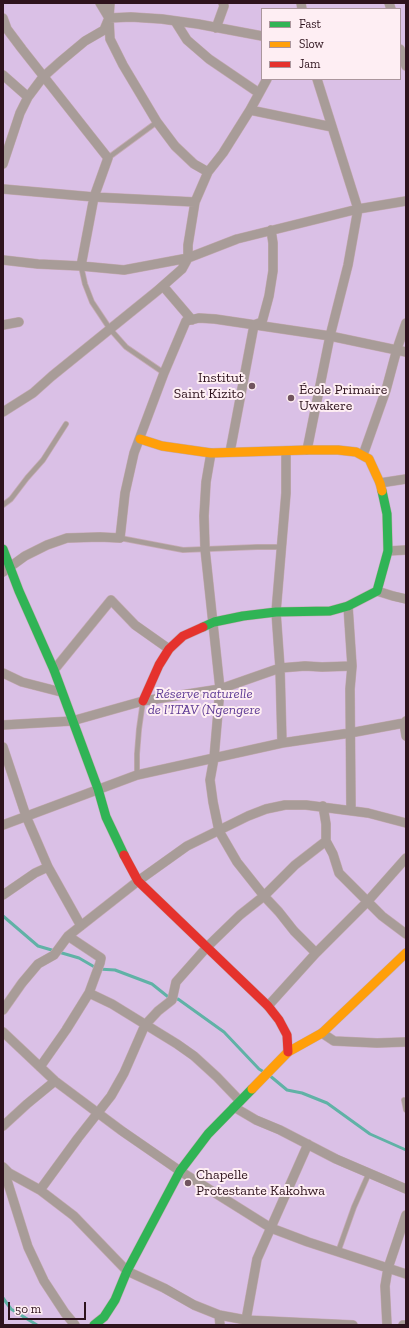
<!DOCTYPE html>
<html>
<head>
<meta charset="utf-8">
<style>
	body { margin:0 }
	#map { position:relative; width:409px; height:1328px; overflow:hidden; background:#eecdd7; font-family:"Zilla Slab",serif }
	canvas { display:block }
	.frame { position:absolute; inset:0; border:4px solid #2e131d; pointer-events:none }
	.legend { position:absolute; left:261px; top:8px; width:140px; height:72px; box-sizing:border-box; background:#feeef3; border:1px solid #ab969d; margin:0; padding:5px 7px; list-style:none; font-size:12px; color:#2e131d }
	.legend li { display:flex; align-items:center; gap:8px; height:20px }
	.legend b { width:20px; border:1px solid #ab969d }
	.scale { position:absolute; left:8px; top:1302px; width:78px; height:18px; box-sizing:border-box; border:2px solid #2e131d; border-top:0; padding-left:5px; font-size:12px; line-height:14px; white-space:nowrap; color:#2e131d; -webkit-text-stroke:3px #feeef3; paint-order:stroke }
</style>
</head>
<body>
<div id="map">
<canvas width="409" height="1328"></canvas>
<div class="frame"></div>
<ul class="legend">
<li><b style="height:5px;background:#30b455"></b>Fast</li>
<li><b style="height:5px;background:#ff9f0a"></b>Slow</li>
<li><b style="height:5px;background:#e5322d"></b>Jam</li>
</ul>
<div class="scale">50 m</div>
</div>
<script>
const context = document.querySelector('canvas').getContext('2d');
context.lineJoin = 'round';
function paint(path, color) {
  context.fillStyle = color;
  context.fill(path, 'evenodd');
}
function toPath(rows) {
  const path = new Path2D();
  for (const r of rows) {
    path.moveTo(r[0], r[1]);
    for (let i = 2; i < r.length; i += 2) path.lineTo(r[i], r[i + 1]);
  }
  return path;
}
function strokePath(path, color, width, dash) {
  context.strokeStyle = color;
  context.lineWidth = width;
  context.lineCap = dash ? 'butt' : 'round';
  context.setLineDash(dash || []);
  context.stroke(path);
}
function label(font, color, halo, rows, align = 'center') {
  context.font = font + ' "Zilla Slab",serif';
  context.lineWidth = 4;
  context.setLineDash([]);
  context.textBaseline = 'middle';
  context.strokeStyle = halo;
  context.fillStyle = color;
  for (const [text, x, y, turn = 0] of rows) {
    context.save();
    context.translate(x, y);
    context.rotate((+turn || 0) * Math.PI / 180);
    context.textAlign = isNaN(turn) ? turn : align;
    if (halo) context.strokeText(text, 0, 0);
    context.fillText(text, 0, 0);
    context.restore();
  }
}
paint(toPath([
	[3,3,406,3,406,1325,3,1325],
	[262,9,400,9,400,79,262,79]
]), '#dac0e6');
strokePath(toPath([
	[3,916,38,946,79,958,98,969,115,970,152,984,172,1000,178,999,224,1032,259,1069,264,1072],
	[269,1075,287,1090,302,1093,327,1103,370,1134,406,1150],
	[3,1298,11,1309,37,1325]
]), '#60b2a6', 3);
const lane = toPath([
	[108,158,157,122],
	[81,266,85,284,92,302,110,329,126,347,164,373],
	[3,505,11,499,27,478,43,460,66,424],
	[120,538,183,550,257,547,282,547],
	[137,775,137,754,139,729,143,701],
	[404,1100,406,1110],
	[338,1252,354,1207,369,1173]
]);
const street = toPath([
	[100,3,109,18],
	[110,3,109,18,110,39,123,65,157,122,175,146,194,164,208,172],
	[301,3,302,9],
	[389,3,391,9],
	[3,18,7,29,22,49,108,158,94,197,81,266],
	[175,21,187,40,209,59,259,93],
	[216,28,224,6,223,3],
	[400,49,406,66],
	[3,75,28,97],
	[250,110,332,127],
	[3,164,20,113,28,97,43,77,61,61,85,41,104,30,109,18,131,17,162,19,198,24,262,36],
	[3,189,94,197,195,202],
	[3,260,38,264,81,266,124,270,188,258,237,239,358,209,406,201],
	[163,286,192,320],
	[3,325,19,322],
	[3,412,33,393,52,376,157,291,182,269,188,258,188,245,195,202,208,172,223,153,250,110,267,79],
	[307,450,330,336,348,265,358,209,317,79],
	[230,452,254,325,262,322,269,296,273,271,273,243,271,230],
	[211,453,206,482,204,516,205,549,220,689,214,758,210,780,213,802,219,831,237,862,264,896,279,912,294,931,316,953],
	[363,455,386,390,397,349,406,323],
	[380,483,406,479],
	[388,551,406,550],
	[3,572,25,556,47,545,67,538,100,537,120,538,125,493,134,453,164,373,186,321,199,318,215,319,330,336,406,352],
	[377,591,393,596,406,599],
	[348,606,352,666,350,689,351,810],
	[54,670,111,600,135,625,169,649],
	[3,673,22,682,61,692],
	[404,723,406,736],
	[3,725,72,721,143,701,220,689,280,668,305,666,322,667,352,666],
	[282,743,280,668,276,612,286,493,286,451],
	[3,747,26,816,48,867,81,926],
	[323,806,326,824,326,841,333,854,339,873,382,916,406,934],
	[3,825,137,775,282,743,350,733,404,723,406,721],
	[3,895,35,873,48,867],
	[89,993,112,1004,177,1044,194,1056,217,1077,240,1101],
	[268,1006,316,953,367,902,406,858],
	[3,1010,22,983,38,964,54,955,68,936,138,881,187,846,248,816,266,809,285,805,306,805,368,813,406,823],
	[3,1032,55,1081,122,1131,180,1171,271,1228,308,1242,406,1274],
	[322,1033,334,1041,377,1043,406,1042],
	[40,1067,66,1030,89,993,100,963,101,958,68,936],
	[234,1107,256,1120,280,1130,336,1159,406,1189],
	[3,1126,27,1104,55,1081],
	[3,1167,9,1173,40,1190,74,1216,127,1271,164,1288,194,1305,219,1315,246,1320,353,1325],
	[6,1171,6,1177,28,1247,44,1281,65,1313,75,1325],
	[40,1190,78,1138,111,1096,124,1073,145,1025,158,1011,172,1000,176,982,207,947,240,915,264,896,295,865,326,841],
	[219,1315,220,1325],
	[246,1320,257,1259,308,1144],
	[387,1325,385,1286,388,1268,406,1215],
	[403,1325,406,1325]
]);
const fast = toPath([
	[3,549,19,591,54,670,98,789,106,817,124,855],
	[203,627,214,622,243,616,276,612,330,611,348,606,377,591,388,551,387,514,382,491],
	[94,1325,104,1317,115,1300,127,1271,180,1171,208,1134,252,1089]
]);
const slow = toPath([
	[140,439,162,446,211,453,307,450,338,450,356,452,369,459,380,483,382,491],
	[252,1089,288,1052,322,1033,406,953]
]);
const jam = toPath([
	[143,701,159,665,169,649,183,636,203,627],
	[124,855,138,881,268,1006,279,1020,287,1035,288,1052]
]);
strokePath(lane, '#c5aab3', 6);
strokePath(street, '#c5aab3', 10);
strokePath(fast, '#c5aab3', 10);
strokePath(slow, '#c5aab3', 10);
strokePath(jam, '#c5aab3', 10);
strokePath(lane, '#a89c98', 4.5);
strokePath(street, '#a89c98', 9);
strokePath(fast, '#30b455', 9);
strokePath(slow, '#ff9f0a', 9);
strokePath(jam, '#e5322d', 9);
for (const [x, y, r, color] of [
	[252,386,4,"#71545e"],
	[291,398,4,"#71545e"],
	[188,1183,4,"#71545e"]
]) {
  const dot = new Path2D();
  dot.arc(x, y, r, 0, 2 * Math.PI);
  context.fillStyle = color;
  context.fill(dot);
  strokePath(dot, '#feeef3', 1.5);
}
label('14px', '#2e131d', '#feeef3', [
	["Institut",244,378,"right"],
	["Saint Kizito",244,394,"right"],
	["École Primaire",299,390],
	["Uwakere",299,406],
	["Chapelle",196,1175],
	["Protestante Kakohwa",196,1191]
], 'left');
label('italic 14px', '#603d96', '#feeef3', [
	["Réserve naturelle",204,694],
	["de l'ITAV (Ngengere",204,710]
]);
</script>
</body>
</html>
